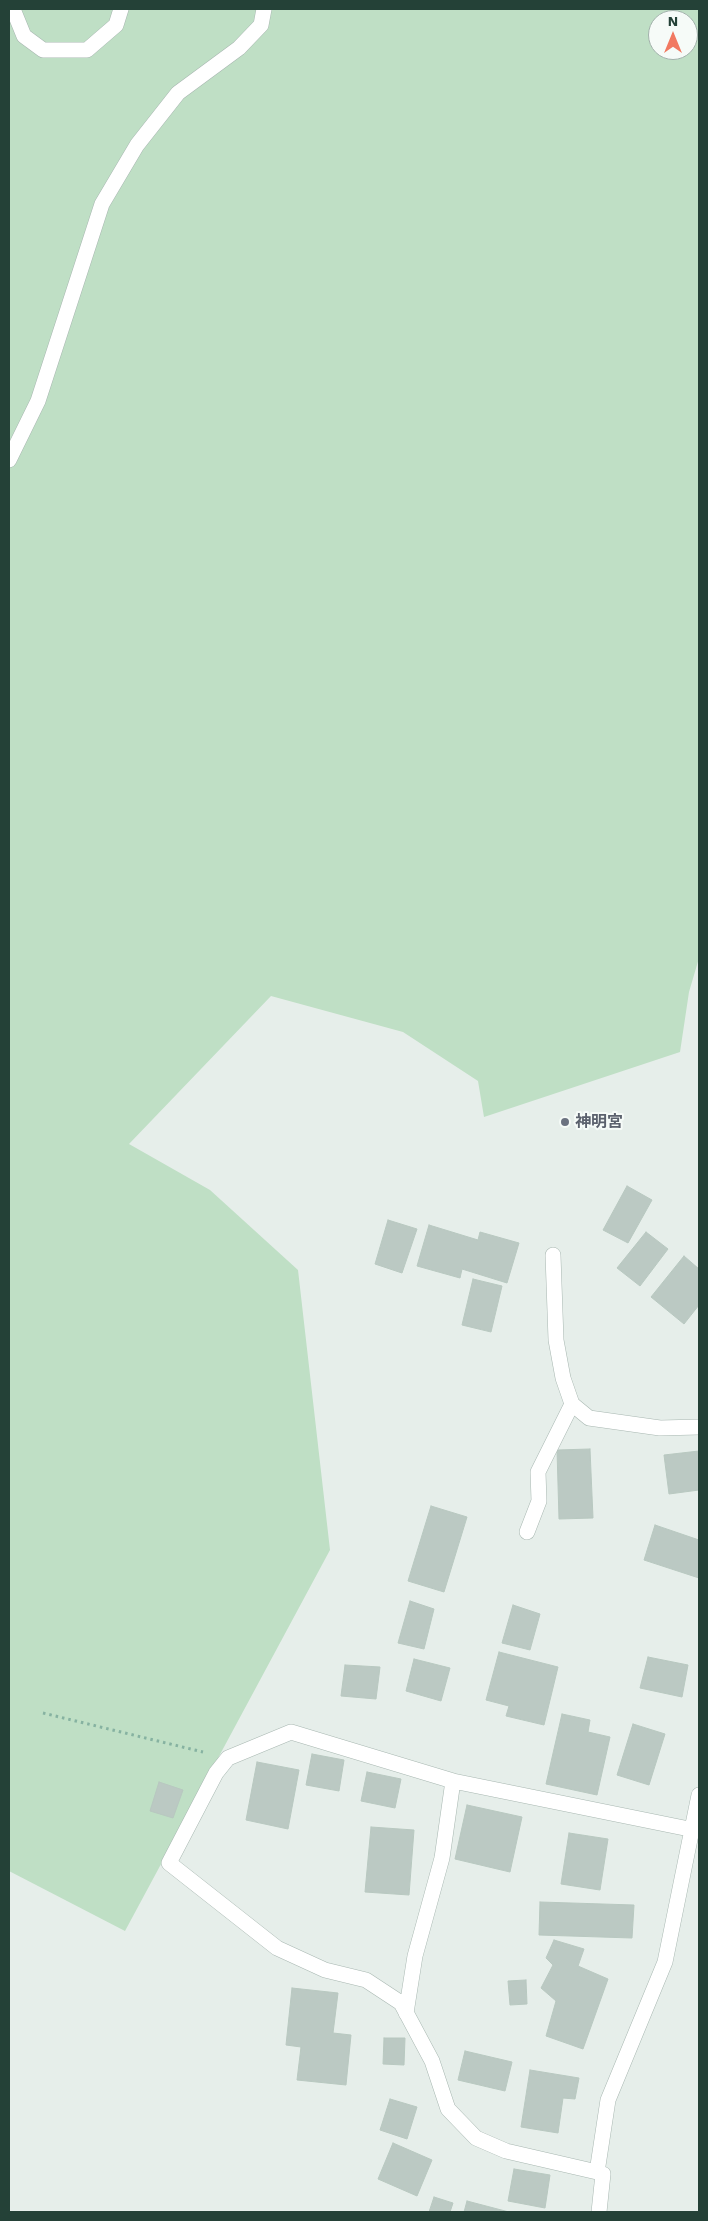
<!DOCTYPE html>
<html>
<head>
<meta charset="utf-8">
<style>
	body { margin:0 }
	#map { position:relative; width:708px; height:2221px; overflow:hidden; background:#e6eeea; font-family:"Work Sans",sans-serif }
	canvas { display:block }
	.frame { position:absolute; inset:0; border:10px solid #244137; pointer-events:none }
	.north { position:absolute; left:648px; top:10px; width:50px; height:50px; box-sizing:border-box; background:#f6fbf8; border:1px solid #a2b1ab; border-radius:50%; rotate:0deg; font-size:14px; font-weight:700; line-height:20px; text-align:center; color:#244137 }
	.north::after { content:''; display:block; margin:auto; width:18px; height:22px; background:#f17961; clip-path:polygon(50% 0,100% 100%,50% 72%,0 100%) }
</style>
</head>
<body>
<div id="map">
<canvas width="708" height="2221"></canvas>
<div class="frame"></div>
<div class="north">N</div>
</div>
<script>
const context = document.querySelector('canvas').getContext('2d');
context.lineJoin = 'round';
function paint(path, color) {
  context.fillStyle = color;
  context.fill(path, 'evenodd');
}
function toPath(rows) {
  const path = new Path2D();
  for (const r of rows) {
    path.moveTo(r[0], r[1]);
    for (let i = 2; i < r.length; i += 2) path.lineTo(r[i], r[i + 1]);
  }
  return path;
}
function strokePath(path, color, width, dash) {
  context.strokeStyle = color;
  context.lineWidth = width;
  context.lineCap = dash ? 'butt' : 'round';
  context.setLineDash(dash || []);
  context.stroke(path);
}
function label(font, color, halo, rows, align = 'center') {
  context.font = font + ' "Work Sans","Noto Sans JP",sans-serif';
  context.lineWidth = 4;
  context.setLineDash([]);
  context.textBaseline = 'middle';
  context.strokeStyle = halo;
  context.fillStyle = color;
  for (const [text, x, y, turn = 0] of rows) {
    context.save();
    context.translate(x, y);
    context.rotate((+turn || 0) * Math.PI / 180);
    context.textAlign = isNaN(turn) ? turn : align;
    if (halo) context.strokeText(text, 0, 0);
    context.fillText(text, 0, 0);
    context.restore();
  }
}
paint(toPath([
	[9,9,699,9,699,958,689,992,680,1052,484,1117,478,1081,403,1032,271,996,129,1144,210,1190,298,1270,330,1550,125,1931,9,1871],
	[658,20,688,20,688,50,658,50]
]), '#bfdfc5');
const building = toPath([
	[627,1186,652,1200,628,1243,603,1230,627,1186],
	[388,1220,417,1229,402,1273,375,1264,388,1220],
	[429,1225,478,1240,480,1232,519,1243,507,1283,462,1269,460,1278,417,1266,429,1225],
	[646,1232,668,1249,640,1286,617,1268,646,1232],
	[684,1256,699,1269,699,1305,684,1324,651,1297,684,1256],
	[473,1279,502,1286,491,1332,462,1325,473,1279],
	[590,1449,593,1518,559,1519,557,1450,590,1449],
	[699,1451,699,1490,669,1494,664,1455,699,1451],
	[431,1506,467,1517,444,1592,408,1581,431,1506],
	[655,1525,699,1540,699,1578,644,1560,655,1525],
	[410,1601,434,1609,424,1649,398,1643,410,1601],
	[513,1605,540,1614,530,1650,502,1643,513,1605],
	[499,1652,558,1667,544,1725,506,1716,509,1706,486,1700,499,1652],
	[648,1657,688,1665,682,1697,640,1688,648,1657],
	[414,1659,450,1668,441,1701,406,1691,414,1659],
	[345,1665,380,1667,376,1699,341,1696,345,1665],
	[562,1714,590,1720,588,1732,610,1737,597,1795,546,1784,562,1714],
	[633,1724,665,1734,649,1785,617,1775,633,1724],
	[312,1754,344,1760,339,1791,306,1785,312,1754],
	[257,1762,299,1770,288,1829,246,1820,257,1762],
	[367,1772,401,1779,395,1808,361,1801,367,1772],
	[159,1782,183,1790,173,1818,150,1811,159,1782],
	[467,1805,522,1817,510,1872,455,1859,467,1805],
	[371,1827,414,1830,409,1895,365,1892,371,1827],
	[569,1833,608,1839,600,1890,561,1884,569,1833],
	[540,1902,634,1905,632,1938,539,1935,540,1902],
	[554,1940,584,1949,578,1966,608,1979,583,2049,546,2036,556,2001,541,1988,553,1965,546,1958,554,1940],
	[526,1980,527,2004,510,2005,508,1981,526,1980],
	[292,1988,338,1993,333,2033,351,2035,346,2085,297,2080,301,2047,286,2045,292,1988],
	[384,2038,405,2038,404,2065,383,2064,384,2038],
	[465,2051,512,2062,505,2091,458,2080,465,2051],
	[530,2070,579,2078,575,2099,563,2098,558,2133,521,2127,530,2070],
	[390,2099,417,2107,407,2139,380,2130,390,2099],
	[393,2143,432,2160,417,2196,378,2179,393,2143],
	[514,2169,550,2175,545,2208,508,2201,514,2169],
	[434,2197,453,2203,450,2212,429,2212,434,2197],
	[467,2201,509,2212,464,2212,467,2201]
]);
paint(building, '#bbc9c3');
strokePath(building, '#b8c8c0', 1);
const service = toPath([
	[527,1532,539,1501,538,1472,572,1404]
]);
const minor = toPath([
	[13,9,24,36,43,50,87,50,116,25,121,9],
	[9,460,38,401,102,204,137,145,178,93,239,48,261,25,264,9],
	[553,1255,556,1340,563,1378,572,1404,589,1418,660,1428,699,1427],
	[406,2013,415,1956,442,1858,453,1781],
	[597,2172,506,2151,476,2138,448,2109,432,2061,401,2003,366,1980,325,1970,277,1948,169,1863,216,1773,228,1758,291,1732,453,1781,699,1831],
	[599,2212,603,2174,597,2172,608,2100,665,1962,699,1795]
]);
strokePath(service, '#a8b7b1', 16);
strokePath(minor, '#a8b7b1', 16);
strokePath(toPath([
	[43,1713,203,1752]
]), '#86b2a1', 3, [2.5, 4]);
strokePath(service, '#fff', 15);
strokePath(minor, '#fff', 15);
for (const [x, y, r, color] of [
	[565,1122,5,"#6b7280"]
]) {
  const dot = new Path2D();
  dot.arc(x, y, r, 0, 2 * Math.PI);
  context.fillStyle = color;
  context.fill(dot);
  strokePath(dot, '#f6fbf8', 2);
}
label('bold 16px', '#5b616d', '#f6fbf8', [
	["神明宮",575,1122]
], 'left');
</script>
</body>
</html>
